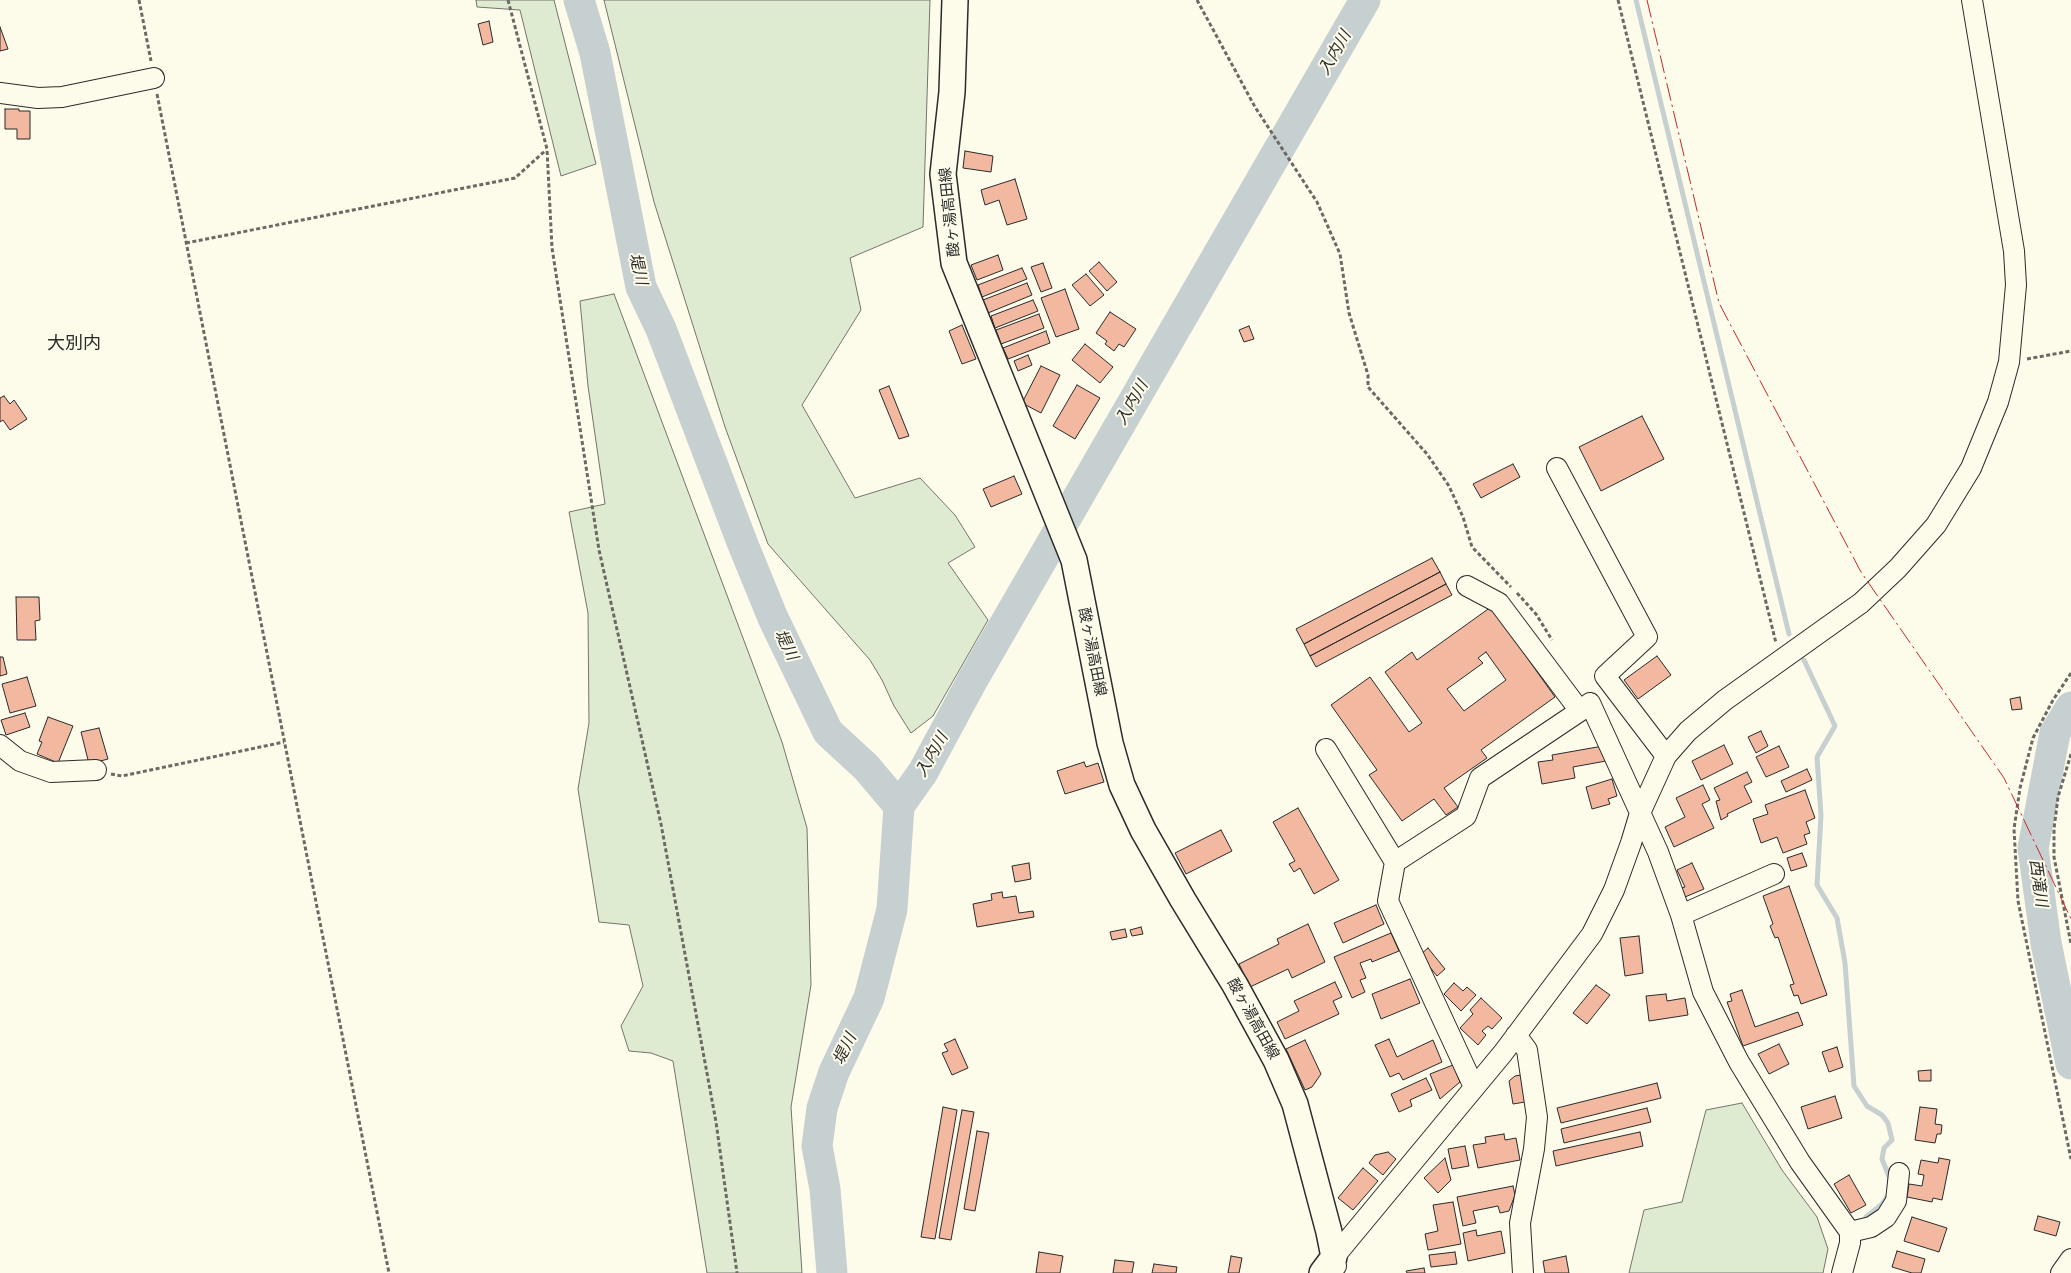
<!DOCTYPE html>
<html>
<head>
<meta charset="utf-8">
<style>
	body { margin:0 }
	canvas { display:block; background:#fdfbea }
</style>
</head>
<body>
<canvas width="2071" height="1273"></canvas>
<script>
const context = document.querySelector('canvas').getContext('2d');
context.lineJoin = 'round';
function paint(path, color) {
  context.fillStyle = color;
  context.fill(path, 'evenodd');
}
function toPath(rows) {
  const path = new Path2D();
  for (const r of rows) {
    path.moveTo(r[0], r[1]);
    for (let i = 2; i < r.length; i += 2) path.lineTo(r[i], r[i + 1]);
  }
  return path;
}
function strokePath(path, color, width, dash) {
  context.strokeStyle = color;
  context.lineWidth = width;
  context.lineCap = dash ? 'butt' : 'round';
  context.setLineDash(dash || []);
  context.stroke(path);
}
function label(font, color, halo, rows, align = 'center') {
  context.font = font + ' "Roboto Serif","Noto Sans JP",serif';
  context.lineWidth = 4;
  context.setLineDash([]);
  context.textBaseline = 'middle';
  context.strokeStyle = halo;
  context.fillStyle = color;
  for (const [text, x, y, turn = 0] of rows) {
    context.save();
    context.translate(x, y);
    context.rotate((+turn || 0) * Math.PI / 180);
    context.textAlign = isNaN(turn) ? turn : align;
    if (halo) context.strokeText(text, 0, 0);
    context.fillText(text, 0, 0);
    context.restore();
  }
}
const green = toPath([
	[476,0,554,0,596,164,561,176,520,10,477,7,476,0],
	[604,0,930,0,923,227,850,258,861,310,802,405,855,498,920,478,955,515,975,547,948,563,988,620,933,716,911,733,894,706,882,680,870,660,768,544,725,427,654,202,604,0],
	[614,294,782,742,807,828,811,985,791,1107,802,1273,707,1273,673,1061,651,1053,629,1051,621,1026,643,986,629,925,599,922,578,789,589,723,588,613,569,512,605,504,588,386,580,301,614,294],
	[1742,1103,1782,1170,1817,1217,1828,1249,1823,1273,1629,1273,1644,1210,1682,1202,1706,1110,1742,1103]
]);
paint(green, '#deebd1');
strokePath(green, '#74746e', 1);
strokePath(toPath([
	[1636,0,1789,634],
	[1804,660,1835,726,1817,757,1821,815,1817,885,1837,918,1845,963,1854,1086,1867,1106,1882,1115,1888,1123,1892,1140,1884,1148,1882,1159,1890,1179],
	[1866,1217,1881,1205,1890,1193]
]), '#c7d0d0', 5);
strokePath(toPath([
	[579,0,595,53,641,287,661,329,742,542,773,618,828,732,866,767,899,806,892,909,869,998,834,1072,822,1108,817,1146,825,1189,832,1273],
	[2071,707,2055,733,2033,848,2046,943,2071,1064],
	[899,806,923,772,972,681,1365,0]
]), '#c7d0d0', 31);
const building = toPath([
	[489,21,493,42,483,45,478,24,489,21],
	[0,27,8,49,0,51,0,27],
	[5,109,19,109,19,111,30,111,30,139,17,139,17,129,5,129,5,109],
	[965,151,993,156,991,172,963,168,965,151],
	[1015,179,1027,219,1007,225,999,200,985,205,981,190,1015,179],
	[998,255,1003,270,977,280,971,265,998,255],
	[1099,262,1117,282,1107,291,1089,271,1099,262],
	[1043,263,1052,288,1041,292,1031,267,1043,263],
	[1022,268,1027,279,982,297,978,285,1022,268],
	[1086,274,1104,295,1090,306,1072,285,1086,274],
	[1027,283,1032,295,988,313,983,300,1027,283],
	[1065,289,1079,329,1056,337,1041,298,1065,289],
	[1033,300,1038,311,995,328,991,316,1033,300],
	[1110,312,1136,329,1124,347,1119,344,1114,351,1105,344,1107,341,1096,333,1110,312],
	[1039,314,1044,328,1001,344,996,330,1039,314],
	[962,325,976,359,962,364,949,331,962,325],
	[1249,326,1254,339,1244,342,1239,330,1249,326],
	[1046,331,1050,343,1008,359,1003,348,1046,331],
	[1085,344,1113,367,1100,383,1072,360,1085,344],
	[1028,355,1032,365,1018,371,1014,361,1028,355],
	[1041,366,1060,375,1041,413,1022,403,1041,366],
	[1077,385,1100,398,1075,439,1053,426,1077,385],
	[889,386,909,436,899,439,879,390,889,386],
	[4,396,10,404,14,400,27,419,10,430,3,420,0,422,0,398,4,396],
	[1642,416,1664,459,1601,491,1579,447,1642,416],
	[1513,464,1520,477,1481,498,1473,484,1513,464],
	[1014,476,1022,494,991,507,983,489,1014,476],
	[1432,558,1440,572,1304,644,1296,629,1432,558],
	[1440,572,1446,584,1310,656,1304,644,1440,572],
	[1446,584,1452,595,1316,667,1310,656,1446,584],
	[16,597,39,597,40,620,35,621,36,640,17,640,16,597],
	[1491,607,1555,697,1481,750,1487,758,1444,788,1458,807,1446,815,1434,799,1402,821,1369,775,1377,770,1331,705,1370,677,1409,732,1422,723,1385,672,1412,652,1417,660,1491,607],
	[1486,652,1506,680,1464,711,1447,689,1483,663,1478,658,1486,652],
	[1657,656,1671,675,1638,699,1624,680,1657,656],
	[0,657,3,657,7,674,0,676,0,657],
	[27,677,36,706,10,713,2,684,27,677],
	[2020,697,2022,709,2012,710,2010,699,2020,697],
	[25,713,30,727,6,735,1,720,25,713],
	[48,717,73,726,58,763,37,754,42,742,39,741,48,717],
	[99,728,108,759,89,764,81,732,99,728],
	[1761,731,1768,746,1756,753,1748,737,1761,731],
	[1724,745,1733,764,1701,780,1692,761,1724,745],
	[1603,746,1606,761,1573,767,1575,778,1542,784,1538,762,1553,760,1552,755,1603,746],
	[1779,746,1789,767,1766,777,1756,757,1779,746],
	[1084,762,1086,767,1098,763,1104,782,1065,794,1057,771,1084,762],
	[1807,769,1812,780,1786,792,1781,781,1807,769],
	[1747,772,1752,782,1744,786,1752,802,1727,814,1728,816,1721,820,1716,801,1720,800,1714,788,1747,772],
	[1612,779,1617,796,1608,799,1610,804,1592,809,1586,787,1612,779],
	[1703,785,1710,800,1702,804,1714,828,1674,847,1665,827,1685,817,1676,798,1703,785],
	[1805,790,1815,818,1806,822,1810,833,1804,835,1807,844,1783,853,1777,837,1761,843,1753,819,1768,814,1765,805,1805,790],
	[1298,808,1339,880,1314,894,1300,868,1294,872,1289,864,1295,861,1273,822,1298,808],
	[1221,830,1232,851,1186,874,1175,853,1221,830],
	[1802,853,1807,866,1791,871,1787,858,1802,853],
	[1029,863,1031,879,1015,882,1012,866,1029,863],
	[1692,863,1704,889,1685,897,1681,888,1685,887,1677,870,1692,863],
	[1789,886,1827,995,1801,1004,1798,995,1794,996,1790,985,1794,984,1778,937,1775,938,1770,926,1773,924,1763,896,1789,886],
	[1002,892,1003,898,1016,896,1019,913,1033,911,1034,917,977,927,973,904,992,900,991,894,1002,892],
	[1376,905,1384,924,1343,943,1334,923,1376,905],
	[1308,924,1325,962,1292,978,1288,969,1250,987,1239,964,1279,944,1277,939,1308,924],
	[1141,927,1143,934,1132,936,1130,930,1141,927],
	[1125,929,1127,937,1112,940,1110,932,1125,929],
	[1391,933,1399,951,1372,962,1371,959,1360,963,1366,978,1360,980,1365,992,1352,998,1334,957,1391,933],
	[1639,936,1643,973,1625,976,1620,938,1639,936],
	[1428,948,1445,969,1437,976,1420,955,1428,948],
	[1410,979,1420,1003,1381,1019,1372,994,1410,979],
	[1335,982,1342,997,1333,1001,1339,1014,1285,1039,1277,1022,1299,1011,1294,1001,1335,982],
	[1454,983,1463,991,1467,987,1476,995,1461,1011,1444,994,1454,983],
	[1596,985,1610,995,1587,1024,1573,1013,1596,985],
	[1742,990,1755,1027,1798,1012,1803,1025,1743,1046,1727,1002,1732,1001,1730,994,1742,990],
	[1666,994,1667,1001,1685,998,1688,1015,1649,1021,1646,996,1666,994],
	[1481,998,1502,1018,1492,1029,1488,1026,1482,1031,1486,1035,1478,1045,1460,1028,1473,1014,1470,1010,1481,998],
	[955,1039,968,1068,952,1075,942,1053,948,1051,944,1044,955,1039],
	[1389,1039,1397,1057,1433,1040,1442,1062,1403,1080,1399,1073,1390,1077,1375,1045,1389,1039],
	[1305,1040,1321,1074,1312,1087,1305,1090,1286,1049,1305,1040],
	[1779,1044,1789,1064,1769,1074,1758,1054,1779,1044],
	[1837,1047,1843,1067,1829,1072,1822,1052,1837,1047],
	[1453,1065,1460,1082,1440,1099,1430,1074,1453,1065],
	[1931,1070,1931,1081,1919,1081,1918,1071,1931,1070],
	[1521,1075,1525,1102,1513,1104,1509,1081,1515,1076,1521,1075],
	[1426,1078,1432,1090,1410,1100,1412,1106,1399,1112,1391,1094,1426,1078],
	[1657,1083,1661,1098,1561,1123,1557,1108,1657,1083],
	[1835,1096,1842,1118,1808,1129,1801,1107,1835,1096],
	[943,1107,957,1110,935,1239,921,1237,943,1107],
	[1920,1107,1937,1109,1935,1124,1942,1125,1941,1134,1937,1134,1935,1143,1915,1140,1920,1107],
	[1647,1108,1651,1122,1564,1143,1561,1129,1647,1108],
	[962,1110,974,1112,951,1240,939,1238,962,1110],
	[977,1131,989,1133,975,1211,964,1209,977,1131],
	[1640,1132,1643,1146,1556,1166,1553,1151,1640,1132],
	[1504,1134,1505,1140,1516,1138,1520,1160,1478,1168,1473,1145,1486,1143,1485,1137,1504,1134],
	[1465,1146,1469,1166,1452,1169,1448,1149,1465,1146],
	[1388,1152,1396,1159,1383,1175,1369,1163,1375,1155,1388,1152],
	[1445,1158,1451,1180,1438,1193,1424,1178,1445,1158],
	[1939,1158,1950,1160,1942,1200,1933,1198,1932,1202,1907,1197,1909,1184,1922,1186,1924,1175,1918,1174,1921,1160,1938,1163,1939,1158],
	[1363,1168,1378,1181,1353,1210,1338,1198,1363,1168],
	[1849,1175,1866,1205,1851,1213,1834,1184,1849,1175],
	[1513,1186,1515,1195,1509,1211,1500,1213,1498,1206,1473,1211,1476,1223,1463,1226,1457,1197,1513,1186],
	[1453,1202,1461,1244,1428,1250,1425,1234,1438,1231,1433,1205,1453,1202],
	[2038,1216,2060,1222,2056,1236,2034,1230,2038,1216],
	[1912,1217,1947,1228,1939,1252,1904,1241,1912,1217],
	[1476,1230,1477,1236,1501,1231,1505,1253,1468,1261,1463,1233,1476,1230],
	[1897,1251,1925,1259,1921,1273,1912,1273,1892,1267,1897,1251],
	[1039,1252,1063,1256,1060,1273,1036,1273,1039,1252],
	[1455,1252,1457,1264,1431,1267,1429,1255,1455,1252],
	[1231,1256,1242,1258,1239,1273,1228,1273,1231,1256],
	[1566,1256,1569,1273,1545,1273,1543,1261,1566,1256],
	[1115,1260,1134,1262,1132,1273,1113,1273,1115,1260],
	[1154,1264,1177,1267,1176,1273,1152,1273,1154,1264],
	[1424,1268,1425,1273,1407,1273,1406,1271,1424,1268]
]);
paint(building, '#f2b8a0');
strokePath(building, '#2b2b2b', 1);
const minor = toPath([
	[0,93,38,98,62,97,154,78],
	[1557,468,1647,637,1605,676,1666,756],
	[1467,586,1499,603,1580,711],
	[0,745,20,761,51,772,96,770],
	[1326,749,1395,862,1466,816,1480,778,1580,711,1590,703,1658,852,1681,915,1703,992,1739,1062,1800,1162,1850,1232,1850,1243,1842,1273],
	[1395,862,1388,901,1474,1087],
	[1681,915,1774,874],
	[1516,1035,1527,1050,1537,1117,1534,1149,1520,1223,1523,1273],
	[1850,1232,1871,1227,1886,1217,1896,1201,1899,1173],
	[1336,1266,1334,1257,1503,1053,1592,934,1614,890,1631,843,1640,813,1666,756,1688,731,1725,700,1861,603,1898,568,1936,525,1971,468,1998,402,2009,362,2016,285,2014,251,1972,0],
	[2061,1273,2071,1259]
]);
const major = toPath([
	[955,0,952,92,943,174,954,263,1074,560,1110,743,1122,785,1143,830,1183,900,1235,985,1276,1060,1295,1104,1329,1232,1334,1257,1322,1273]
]);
strokePath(minor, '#2b2b2b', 22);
strokePath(major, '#2b2b2b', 28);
strokePath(toPath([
	[139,0,151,61],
	[508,0,547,149,552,248,599,550,661,824,716,1122,737,1273],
	[1197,0,1255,107,1317,202,1340,254,1349,313,1368,375,1368,387,1427,454,1449,486,1463,517,1472,547,1511,587],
	[1618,0,1776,643],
	[157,94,389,1273],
	[186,243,515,178,546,150],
	[2027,359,2071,351],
	[1517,593,1536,614,1552,640],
	[2071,673,2053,700,2033,738,2020,788,2014,829,2018,901,2071,1159],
	[2071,754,2058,797,2054,829,2054,857,2071,944],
	[111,774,122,776,284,742]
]), '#6a6964', 3, [4, 2.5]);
strokePath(minor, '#fdfbea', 20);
strokePath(major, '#fdfbea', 25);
strokePath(toPath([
	[1647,0,1719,303,1861,572,2004,778,2071,919]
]), '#c62828', 1, [18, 4, 2.5, 4]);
label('15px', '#2b2b2b', '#fdfbea', [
	["酸ヶ湯高田線",950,212,-96],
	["酸ヶ湯高田線",1092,652,79],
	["酸ヶ湯高田線",1253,1019,61]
]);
label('italic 16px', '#2b2b2b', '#fdfbea', [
	["入内川",1335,53,-60],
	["堤川",638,269,77],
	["入内川",1132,403,-60],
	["堤川",786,645,64],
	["入内川",932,755,-60],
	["西滝川",2038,883,82],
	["堤川",845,1049,-64]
]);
label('18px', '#2b2b2b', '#fdfbea', [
	["大別内",74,344]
]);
</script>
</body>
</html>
